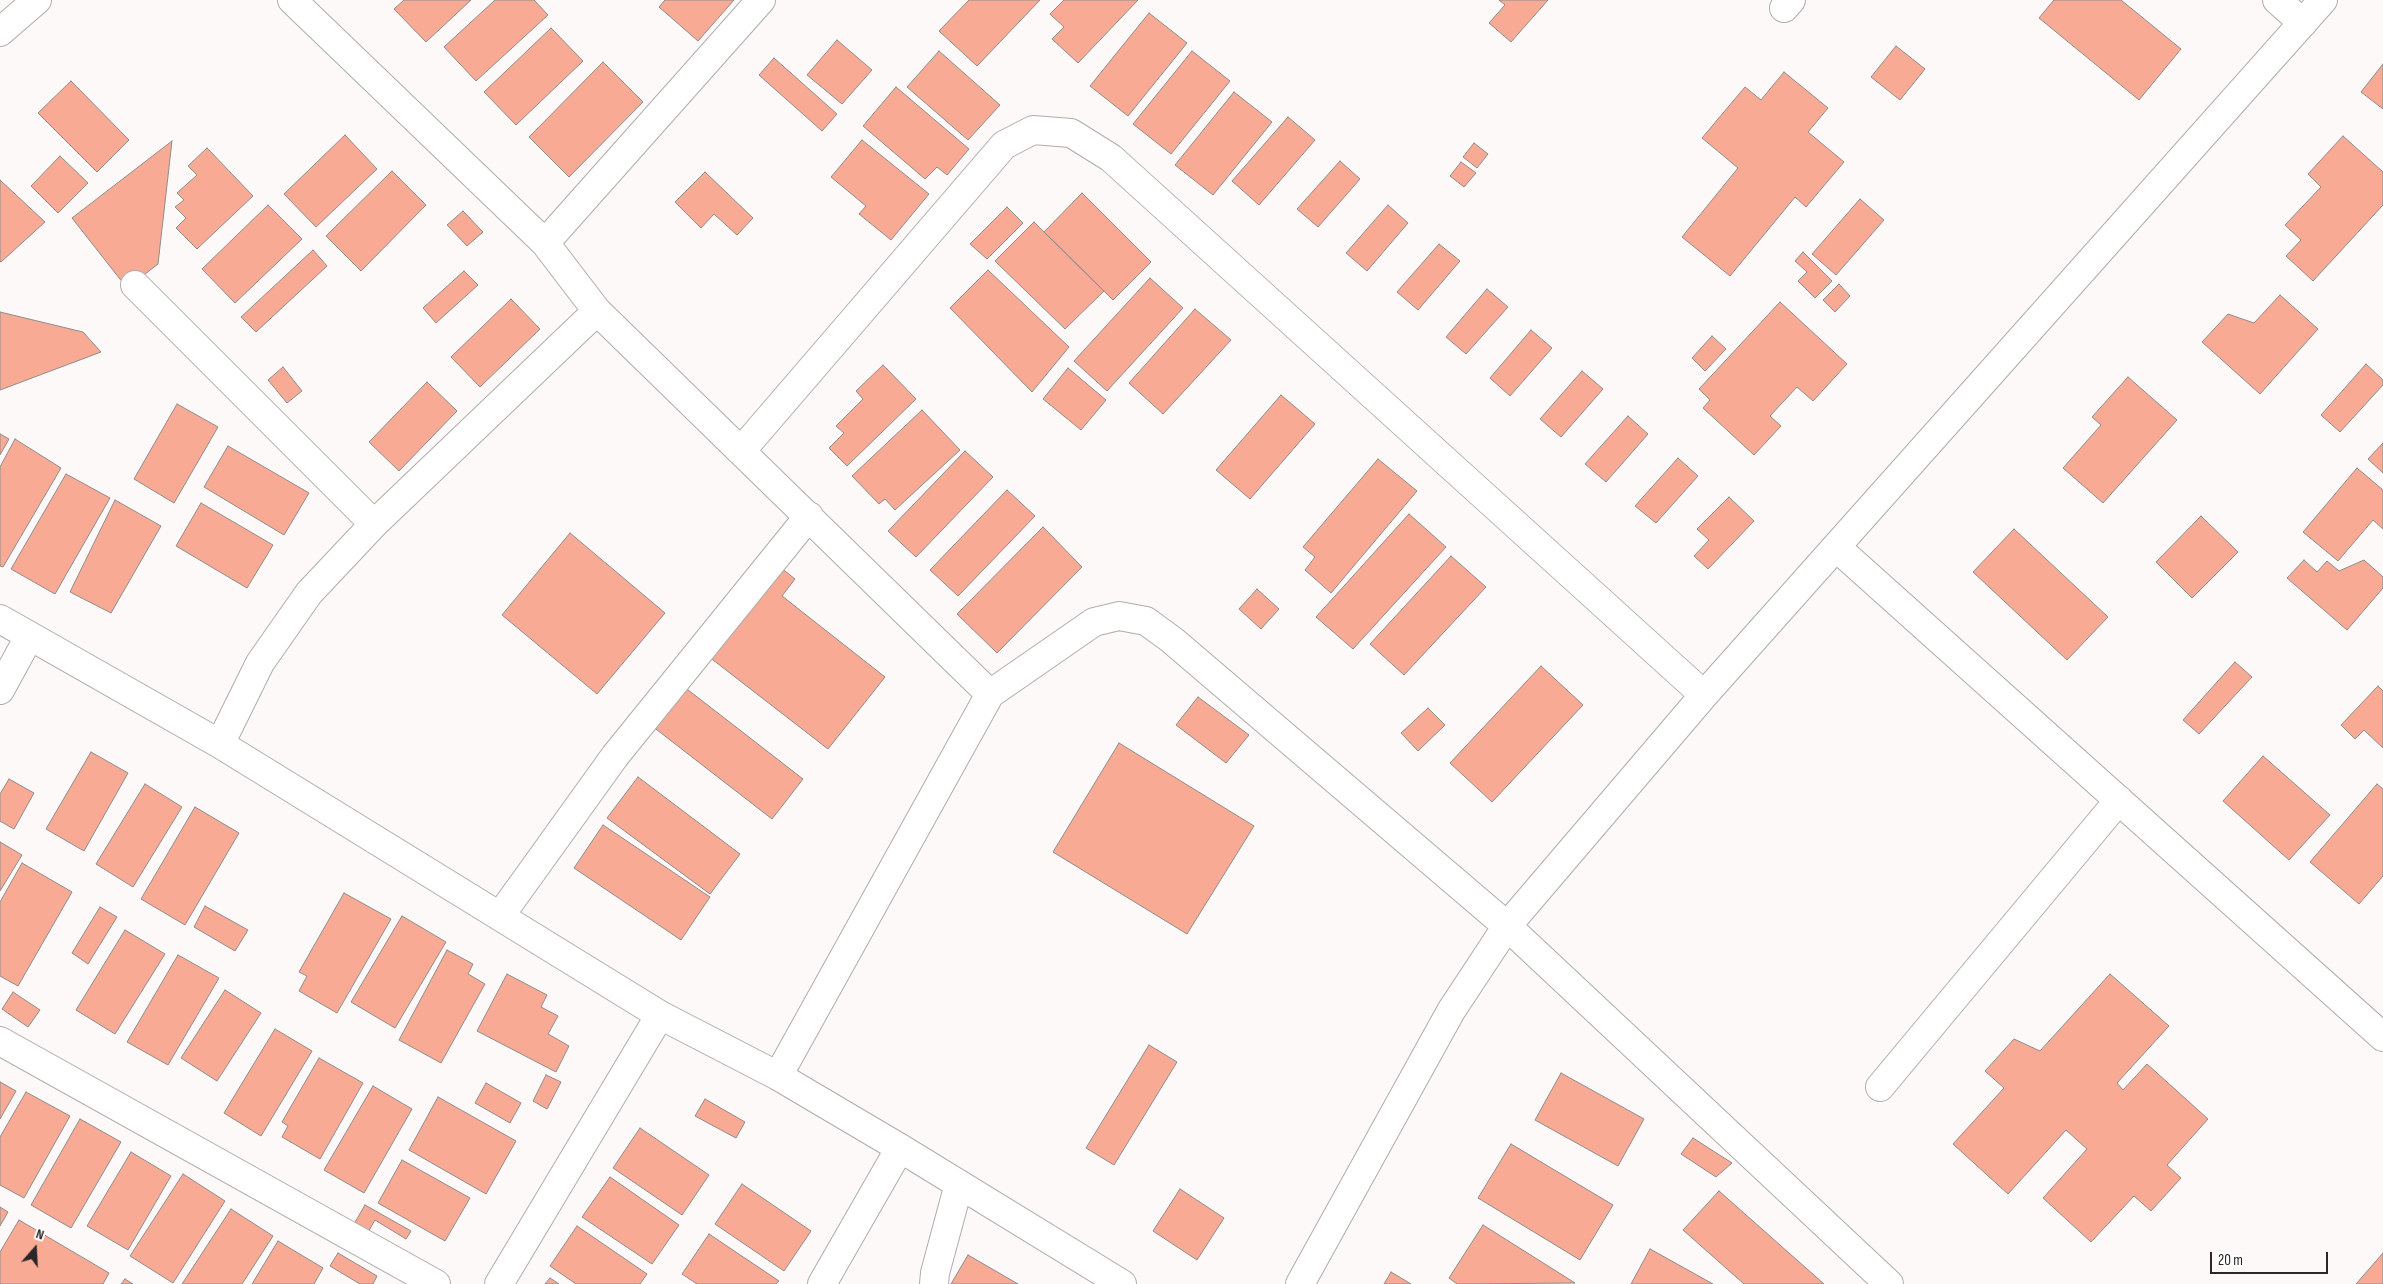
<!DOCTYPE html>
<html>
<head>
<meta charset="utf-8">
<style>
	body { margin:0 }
	#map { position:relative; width:2383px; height:1284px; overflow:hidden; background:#fdf9f8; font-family:"Sofia Sans Condensed",sans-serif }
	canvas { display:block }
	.north { position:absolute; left:10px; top:1224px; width:50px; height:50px; -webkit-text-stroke:4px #fff; paint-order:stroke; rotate:19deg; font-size:14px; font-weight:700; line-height:20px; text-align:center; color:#292727 }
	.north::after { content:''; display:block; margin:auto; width:18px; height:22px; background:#292727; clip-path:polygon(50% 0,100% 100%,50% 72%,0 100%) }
	.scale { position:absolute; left:2210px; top:1252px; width:118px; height:22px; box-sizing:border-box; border:2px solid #292727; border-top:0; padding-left:6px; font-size:15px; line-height:18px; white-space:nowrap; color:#292727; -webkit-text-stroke:4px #fff; paint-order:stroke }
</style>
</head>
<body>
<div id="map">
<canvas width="2383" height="1284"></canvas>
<div class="north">N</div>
<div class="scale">20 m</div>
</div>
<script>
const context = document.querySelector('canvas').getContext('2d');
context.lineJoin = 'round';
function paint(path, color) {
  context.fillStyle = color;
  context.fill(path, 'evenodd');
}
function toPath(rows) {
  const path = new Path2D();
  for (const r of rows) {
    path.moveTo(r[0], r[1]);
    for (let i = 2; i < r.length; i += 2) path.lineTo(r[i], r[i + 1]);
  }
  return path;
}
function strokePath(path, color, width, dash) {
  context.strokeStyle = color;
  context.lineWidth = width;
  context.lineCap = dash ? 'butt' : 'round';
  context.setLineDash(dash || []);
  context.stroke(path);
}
const building = toPath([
	[404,0,471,0,426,42,394,9,404,0],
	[495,0,534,0,548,15,476,81,444,47,495,0],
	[665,0,734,0,698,41,659,7,665,0],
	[969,0,1040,0,977,66,939,31,969,0],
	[1064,0,1138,0,1078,63,1052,39,1064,27,1050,14,1064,0],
	[1499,0,1548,0,1511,42,1489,23,1505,5,1499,0],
	[2054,0,2121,0,2181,49,2139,100,2039,18,2054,0],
	[1149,13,1187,43,1128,116,1090,86,1149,13],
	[551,28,583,61,516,125,484,92,551,28],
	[837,40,872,70,842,104,807,75,837,40],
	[1896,46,1925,69,1900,100,1871,77,1896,46],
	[939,51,1000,105,968,140,907,87,939,51],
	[1192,51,1230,81,1171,154,1133,124,1192,51],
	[774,58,837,114,822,131,759,75,774,58],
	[603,62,643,102,569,177,529,137,603,62],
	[2383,64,2383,109,2361,92,2383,64],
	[1784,72,1828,108,1808,132,1844,162,1806,207,1795,197,1730,276,1682,237,1738,168,1702,138,1745,87,1761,100,1784,72],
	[71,81,129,140,97,172,38,113,71,81],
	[896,87,969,149,947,175,937,167,925,179,863,126,896,87],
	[1234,92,1272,122,1213,195,1175,165,1234,92],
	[1288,117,1315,140,1259,205,1232,181,1288,117],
	[345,135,377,169,316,227,284,194,345,135],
	[2343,136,2383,172,2383,205,2313,281,2286,256,2301,240,2285,225,2321,187,2308,174,2343,136],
	[862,140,929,194,891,240,859,214,866,206,831,177,862,140],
	[172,141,158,264,127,288,72,218,172,141],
	[1474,143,1488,154,1477,168,1463,157,1474,143],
	[207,148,253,196,197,249,176,228,186,218,175,207,184,200,177,193,197,175,188,166,207,148],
	[60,156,88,183,58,213,31,186,60,156],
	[1340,161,1360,179,1318,227,1297,209,1340,161],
	[1461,162,1476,173,1464,187,1450,176,1461,162],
	[392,171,426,205,361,271,326,236,392,171],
	[705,172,753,218,737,235,714,214,701,228,675,202,705,172],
	[0,180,45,222,1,262,0,261,0,180],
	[1082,193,1151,262,1113,300,1044,232,1082,193],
	[1860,199,1884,220,1836,275,1812,254,1860,199],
	[268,205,302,239,235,303,202,269,268,205],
	[1388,205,1408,223,1367,271,1346,253,1388,205],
	[1007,207,1023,223,987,259,970,244,1007,207],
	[463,211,483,232,467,246,447,225,463,211],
	[1034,222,1104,291,1065,329,995,261,1034,222],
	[1439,244,1460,261,1418,310,1397,292,1439,244],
	[313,250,327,266,256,332,241,317,313,250],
	[1803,252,1832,281,1815,298,1798,281,1807,272,1795,261,1803,252],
	[988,270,1069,347,1032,392,950,308,988,270],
	[464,271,478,285,436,323,423,308,464,271],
	[1150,278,1183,308,1107,391,1074,361,1150,278],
	[1839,284,1850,296,1835,312,1823,300,1839,284],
	[1487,289,1508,307,1466,354,1446,337,1487,289],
	[2280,295,2318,329,2260,394,2202,342,2228,314,2254,323,2280,295],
	[511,299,540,329,480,387,451,357,511,299],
	[1780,302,1847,364,1813,401,1797,387,1770,416,1781,426,1754,455,1703,408,1710,400,1699,389,1780,302],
	[1195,309,1231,340,1163,414,1129,383,1195,309],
	[0,312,83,332,101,352,0,390,0,312],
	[1531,330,1552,348,1510,396,1490,378,1531,330],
	[1712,336,1726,349,1705,371,1692,358,1712,336],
	[2366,364,2383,380,2383,385,2340,432,2321,415,2366,364],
	[883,365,916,399,847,466,829,448,844,433,836,426,863,399,856,391,883,365],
	[283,367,302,391,287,403,268,380,283,367],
	[1068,368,1106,400,1081,430,1043,399,1068,368],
	[1582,371,1603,389,1561,437,1540,419,1582,371],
	[2128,377,2177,420,2103,503,2063,468,2101,425,2092,417,2128,377],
	[427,382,457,411,399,471,369,442,427,382],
	[1281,395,1315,424,1250,499,1216,470,1281,395],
	[177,404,218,427,174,503,134,479,177,404],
	[922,410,960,450,895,510,885,499,879,504,852,476,922,410],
	[1628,416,1648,434,1606,482,1585,464,1628,416],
	[0,434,9,439,0,455,0,434],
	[15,439,61,468,3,567,0,566,0,467,15,439],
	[2383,443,2383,473,2368,459,2383,443],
	[228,446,309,493,284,535,204,487,228,446],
	[965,451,993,477,916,557,888,531,965,451],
	[1678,458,1698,476,1656,523,1635,506,1678,458],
	[1378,459,1417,491,1331,593,1305,570,1315,557,1303,547,1378,459],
	[2357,468,2383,490,2383,529,2373,520,2338,561,2303,532,2357,468],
	[66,474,110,498,55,594,11,569,66,474],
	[1007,490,1035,516,958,596,930,570,1007,490],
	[1729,497,1754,521,1708,569,1694,556,1709,540,1697,529,1729,497],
	[115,500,161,526,111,613,70,592,115,500],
	[201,503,273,545,247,588,176,546,201,503],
	[1409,514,1446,547,1353,649,1316,617,1409,514],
	[2201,516,2238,552,2192,598,2156,562,2201,516],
	[1043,527,1082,567,997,653,957,614,1043,527],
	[2014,529,2108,617,2067,660,1973,572,2014,529],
	[570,533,665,613,597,694,502,615,570,533],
	[1451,556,1486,587,1404,675,1370,644,1451,556],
	[2304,560,2317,572,2327,561,2339,571,2364,560,2383,577,2383,588,2347,630,2287,578,2304,560],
	[775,563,795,579,782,596,885,677,828,749,704,653,775,563],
	[1257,589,1279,609,1261,629,1239,609,1257,589],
	[2235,662,2252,677,2199,734,2183,720,2235,662],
	[1541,666,1583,705,1492,802,1450,763,1541,666],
	[683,686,803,779,772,819,652,726,683,686],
	[2378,686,2383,691,2383,748,2364,730,2355,739,2341,725,2378,686],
	[1198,697,1249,735,1226,763,1176,725,1198,697],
	[1428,708,1445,725,1418,751,1401,733,1428,708],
	[1119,743,1254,826,1187,934,1053,852,1119,743],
	[91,752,128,773,84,851,46,829,91,752],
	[2263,756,2330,815,2289,860,2223,801,2263,756],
	[638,777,740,854,710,894,607,818,638,777],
	[9,779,34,793,14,829,0,821,0,794,9,779],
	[145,784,182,807,133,887,96,864,145,784],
	[2377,784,2383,789,2383,876,2359,904,2310,862,2377,784],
	[195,807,239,833,185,925,141,899,195,807],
	[603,825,710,897,681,940,574,868,603,825],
	[0,842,22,855,0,891,0,842],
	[22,863,72,892,18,986,0,976,0,902,22,863],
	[344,893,391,919,337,1013,299,991,307,976,299,972,344,893],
	[205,906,248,930,235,951,194,927,205,906],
	[100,907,117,917,88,964,72,953,100,907],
	[402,916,446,942,395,1028,351,1002,402,916],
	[125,930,165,954,115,1034,76,1010,125,930],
	[447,950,473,964,468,974,485,984,441,1063,399,1040,447,950],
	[178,955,219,978,168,1065,127,1042,178,955],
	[507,974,547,995,541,1007,558,1016,548,1034,569,1046,556,1072,477,1031,507,974],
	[2110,974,2169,1026,2117,1083,2123,1090,2147,1064,2208,1119,2167,1165,2181,1178,2151,1211,2134,1196,2091,1242,2043,1198,2087,1149,2066,1130,2008,1194,1953,1144,2004,1088,1985,1071,2014,1039,2040,1051,2110,974],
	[225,990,261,1013,217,1081,181,1058,225,990],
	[13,992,40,1010,28,1027,2,1009,13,992],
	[275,1029,312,1051,261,1136,224,1113,275,1029],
	[1149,1045,1177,1062,1114,1165,1086,1148,1149,1045],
	[319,1058,363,1083,320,1159,282,1137,288,1126,282,1122,319,1058],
	[1561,1073,1644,1119,1618,1166,1535,1120,1561,1073],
	[546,1075,561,1082,547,1109,533,1101,546,1075],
	[0,1082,16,1091,0,1119,0,1082],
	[486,1083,521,1103,510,1123,475,1103,486,1083],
	[373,1086,412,1109,364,1193,324,1170,373,1086],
	[26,1092,70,1116,24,1198,0,1185,0,1137,26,1092],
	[438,1097,516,1141,486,1194,409,1150,438,1097],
	[705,1099,745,1122,736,1138,695,1116,705,1099],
	[80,1119,121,1142,71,1228,31,1205,80,1119],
	[640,1128,709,1175,682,1215,613,1168,640,1128],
	[1693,1138,1732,1163,1716,1177,1681,1154,1693,1138],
	[1511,1144,1613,1205,1580,1260,1478,1198,1511,1144],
	[131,1152,171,1176,128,1250,87,1226,131,1152],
	[402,1160,470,1198,445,1241,378,1203,402,1160],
	[183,1174,225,1201,173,1283,130,1256,183,1174],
	[610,1177,679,1225,652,1264,582,1217,610,1177],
	[742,1184,811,1231,784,1271,715,1224,742,1184],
	[1180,1189,1224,1218,1197,1260,1153,1231,1180,1189],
	[1719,1191,1824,1284,1744,1284,1683,1230,1719,1191],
	[365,1205,411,1231,406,1239,375,1220,368,1232,354,1224,365,1205],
	[0,1207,8,1212,0,1226,0,1207],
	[231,1209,273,1236,242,1284,182,1284,231,1209],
	[19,1220,109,1273,103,1284,0,1284,0,1252,19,1220],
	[1483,1225,1575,1283,1457,1284,1449,1278,1483,1225],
	[577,1226,647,1274,640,1284,576,1284,550,1266,577,1226],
	[709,1234,779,1281,776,1284,697,1284,682,1274,709,1234],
	[278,1241,323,1268,314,1284,252,1284,278,1241],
	[1650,1249,1713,1284,1631,1284,1650,1249],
	[338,1253,377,1276,373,1284,360,1284,330,1266,338,1253],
	[2383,1253,2383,1284,2356,1284,2383,1253],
	[968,1255,1018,1284,951,1284,968,1255],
	[1391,1272,1411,1284,1384,1284,1391,1272],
	[550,1278,559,1284,545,1284,550,1278],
	[125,1279,133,1284,121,1284,125,1279]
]);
paint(building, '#f8aa95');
strokePath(building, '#908c8b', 1);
const minor = toPath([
	[292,0,545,243,597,311,990,694,778,1076],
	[2277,0,2303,23],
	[1784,8,1791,0],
	[0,32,37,0],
	[545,243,761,0],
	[135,285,374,524],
	[741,451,1004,145,1033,130,1071,133,1111,158,1704,695],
	[1836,547,2383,1037],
	[0,619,220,744,660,1015,778,1076,900,1148,1122,1284],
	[0,690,29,637],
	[990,694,1094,622,1119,616,1146,621,1172,640,1507,926,1889,1284],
	[220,744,260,663,309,593,374,524,597,311],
	[500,916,615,756,809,516],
	[0,1041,436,1284],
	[1880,1087,2119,800],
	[499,1284,660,1015],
	[822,1284,900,1148],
	[934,1284,935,1273,959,1184],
	[1300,1284,1451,1011,1507,926,1704,695,2323,0]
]);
strokePath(minor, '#b0acab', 30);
strokePath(minor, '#fff', 28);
</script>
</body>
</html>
